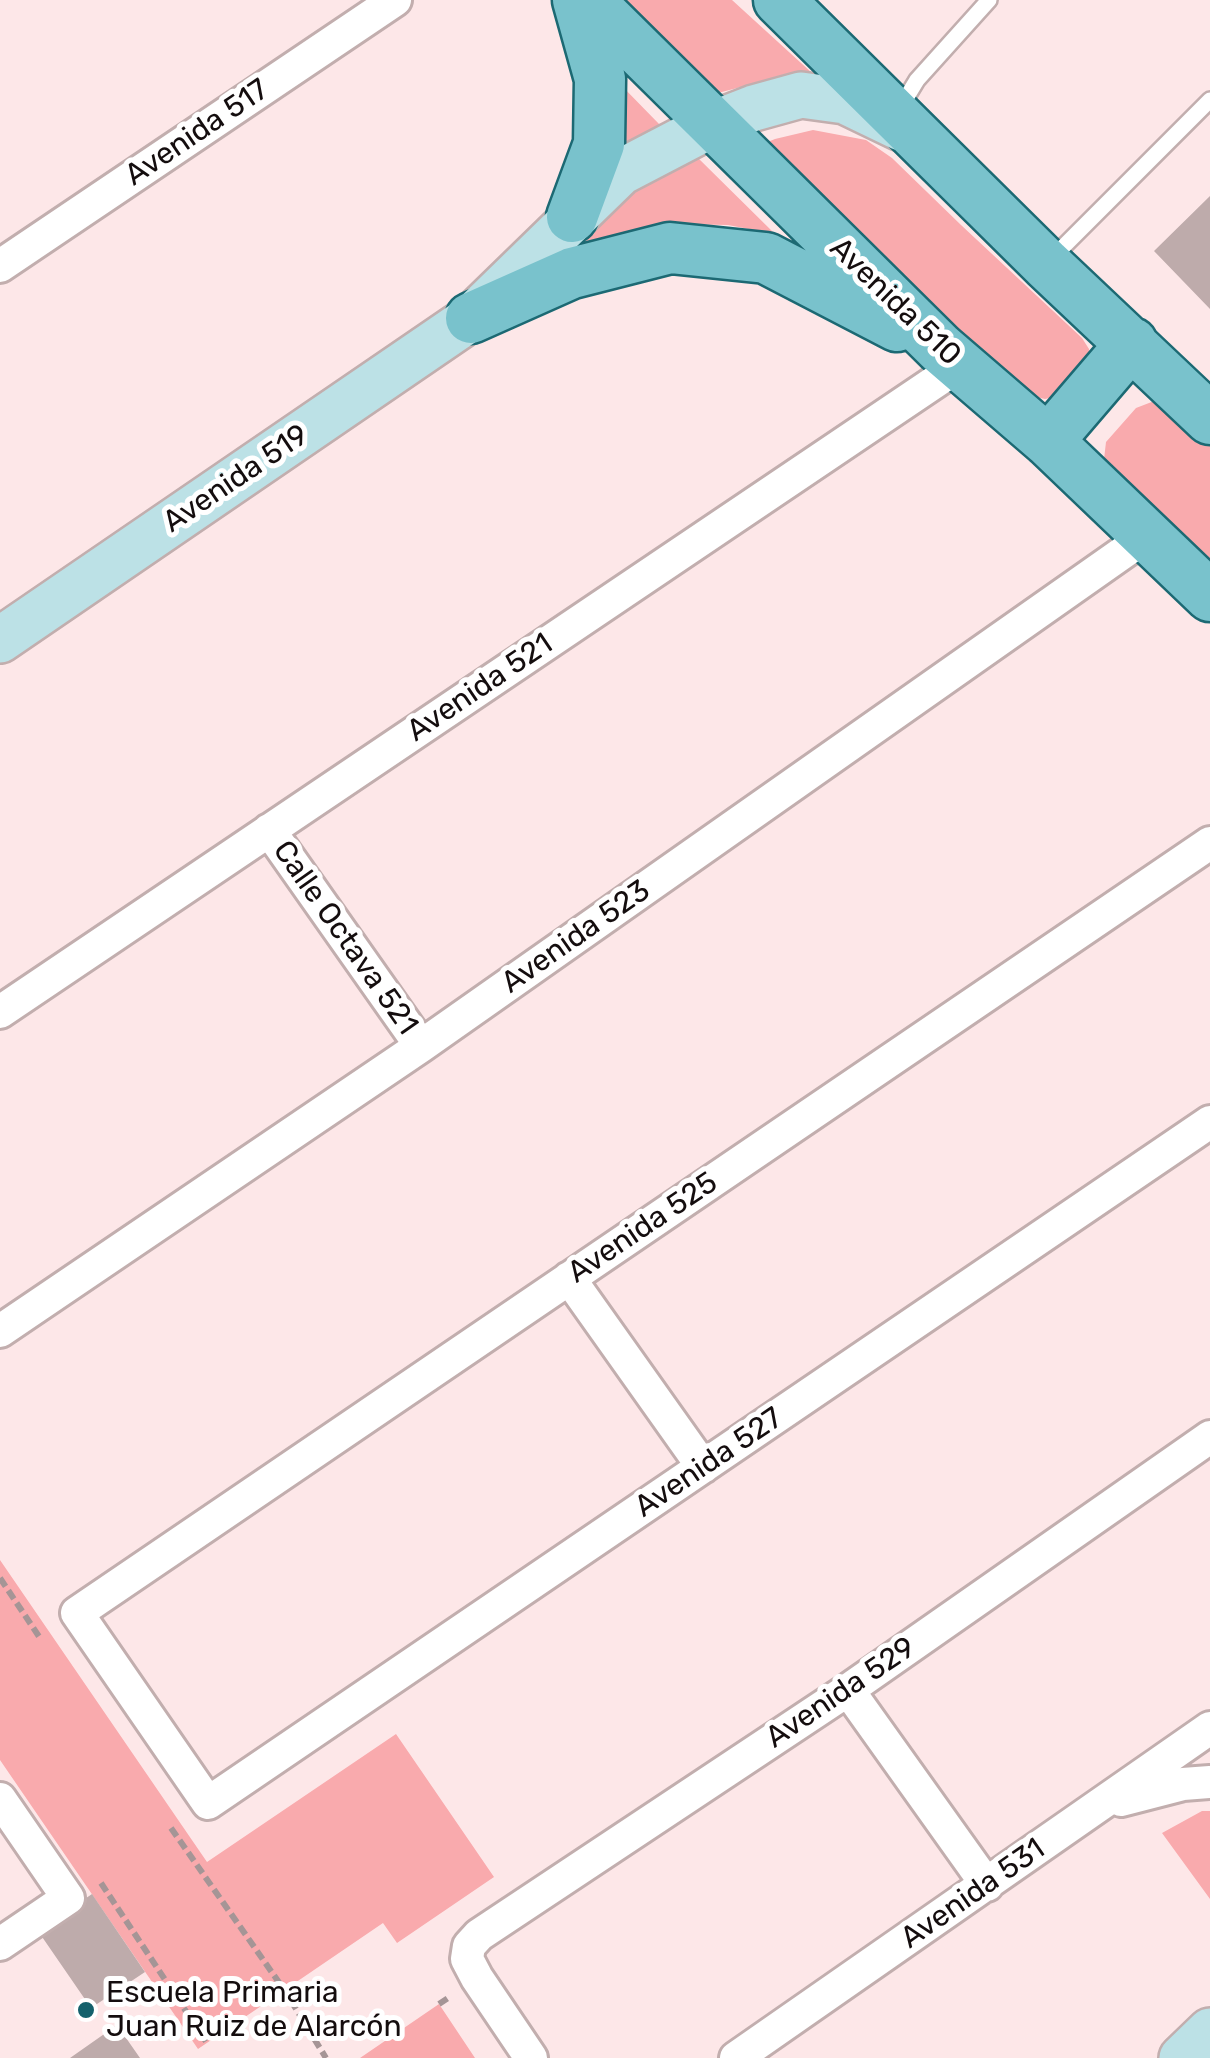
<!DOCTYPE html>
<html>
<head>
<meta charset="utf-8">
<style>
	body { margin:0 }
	canvas { display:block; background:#fde7e8 }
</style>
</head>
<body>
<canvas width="1210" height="2058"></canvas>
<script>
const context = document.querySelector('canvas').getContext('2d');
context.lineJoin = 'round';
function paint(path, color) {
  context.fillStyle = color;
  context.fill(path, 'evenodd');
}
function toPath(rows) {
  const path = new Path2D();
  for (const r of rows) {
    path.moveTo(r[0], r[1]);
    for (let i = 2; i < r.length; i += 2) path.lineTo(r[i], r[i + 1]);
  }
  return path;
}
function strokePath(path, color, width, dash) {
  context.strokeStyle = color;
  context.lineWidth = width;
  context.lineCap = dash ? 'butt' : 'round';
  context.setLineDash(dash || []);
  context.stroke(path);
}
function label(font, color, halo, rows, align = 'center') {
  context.font = font + ' Rubik,sans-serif';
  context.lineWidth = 10;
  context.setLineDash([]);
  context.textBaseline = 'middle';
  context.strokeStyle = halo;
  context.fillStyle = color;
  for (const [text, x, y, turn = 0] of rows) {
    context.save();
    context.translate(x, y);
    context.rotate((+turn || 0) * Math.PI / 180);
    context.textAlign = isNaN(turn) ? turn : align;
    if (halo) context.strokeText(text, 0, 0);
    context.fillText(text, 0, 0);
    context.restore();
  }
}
paint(toPath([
	[615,0,732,0,812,73,768,80,714,94],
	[619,83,660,125,617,157,625,133],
	[813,130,866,140,892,158,961,225,1082,338,1089,349,1089,370,1076,392,1045,399,1023,394,758,146,775,139],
	[696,156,775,234,728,225,677,224,622,233,560,261,621,201,660,172],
	[1162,398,1210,438,1210,569,1103,468,1106,442,1136,408],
	[0,1560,207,1862,396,1734,494,1877,397,1943,383,1923,198,2049,0,1760],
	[1202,1811,1210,1811,1210,1899,1162,1833],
	[439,2004,475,2058,360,2058]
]), '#f9aaad');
paint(toPath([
	[1210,196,1210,309,1154,251],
	[92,1894,145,1972,91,2008,38,1931],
	[117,2025,140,2058,70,2058]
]), '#beabab');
const lane = toPath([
	[900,108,917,80,989,0],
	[1052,258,1210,100]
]);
const street = toPath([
	[0,266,395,0],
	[269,830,421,1046],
	[1210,843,77,1613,208,1803,1210,1122],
	[0,1012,960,365],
	[569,1278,703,1467],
	[0,1331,421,1046,1148,535],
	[848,1690,987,1885],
	[0,1799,68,1898,0,1944],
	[1121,1800,1183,1784,1210,1782],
	[531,2058,477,1978,467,1959,469,1946,479,1935,848,1690,1210,1437],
	[736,2058,1210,1728]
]);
const secondary = toPath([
	[0,640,471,318,621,172,713,124,754,108,801,95,845,101,901,128],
	[1182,2058,1210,2031]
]);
const primary = toPath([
	[588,0,940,348,1048,441,1210,596],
	[779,0,1046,264,1210,419],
	[572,217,599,144,600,79,578,0],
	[471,318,572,273,670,248,766,258,897,326],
	[1048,441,1132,343]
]);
strokePath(lane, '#c2aeae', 20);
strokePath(street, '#c2aeae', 38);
strokePath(secondary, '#c2aeae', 50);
strokePath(primary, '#1c6973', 55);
strokePath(toPath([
	[0,1578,40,1638],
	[171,1828,285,1991,326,2058],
	[101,1883,207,2043],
	[439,2004,451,1996]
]), '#a59596', 6, [10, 5]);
strokePath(lane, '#fff', 15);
strokePath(street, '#fff', 32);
strokePath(secondary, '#bce1e6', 45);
strokePath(primary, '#79c2cc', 50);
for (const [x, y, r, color] of [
	[86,2010,10,"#14616c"]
]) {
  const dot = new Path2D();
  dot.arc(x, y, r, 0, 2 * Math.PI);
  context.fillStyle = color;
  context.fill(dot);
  strokePath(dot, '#fff', 4);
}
label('30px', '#140d0e', '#fff', [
	["Avenida 517",197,133,-34],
	["Avenida 510",895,302,44],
	["Avenida 519",236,479,-34],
	["Avenida 521",480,688,-34],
	["Avenida 523",576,937,-35],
	["Calle Octava 521",345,938,55],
	["Avenida 525",643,1228,-34],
	["Avenida 527",709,1463,-34],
	["Avenida 529",841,1693,-34],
	["Avenida 531",973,1894,-35]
]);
label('30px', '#140d0e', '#fff', [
	["Escuela Primaria",106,1993],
	["Juan Ruiz de Alarcón",106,2027]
], 'left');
</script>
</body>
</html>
